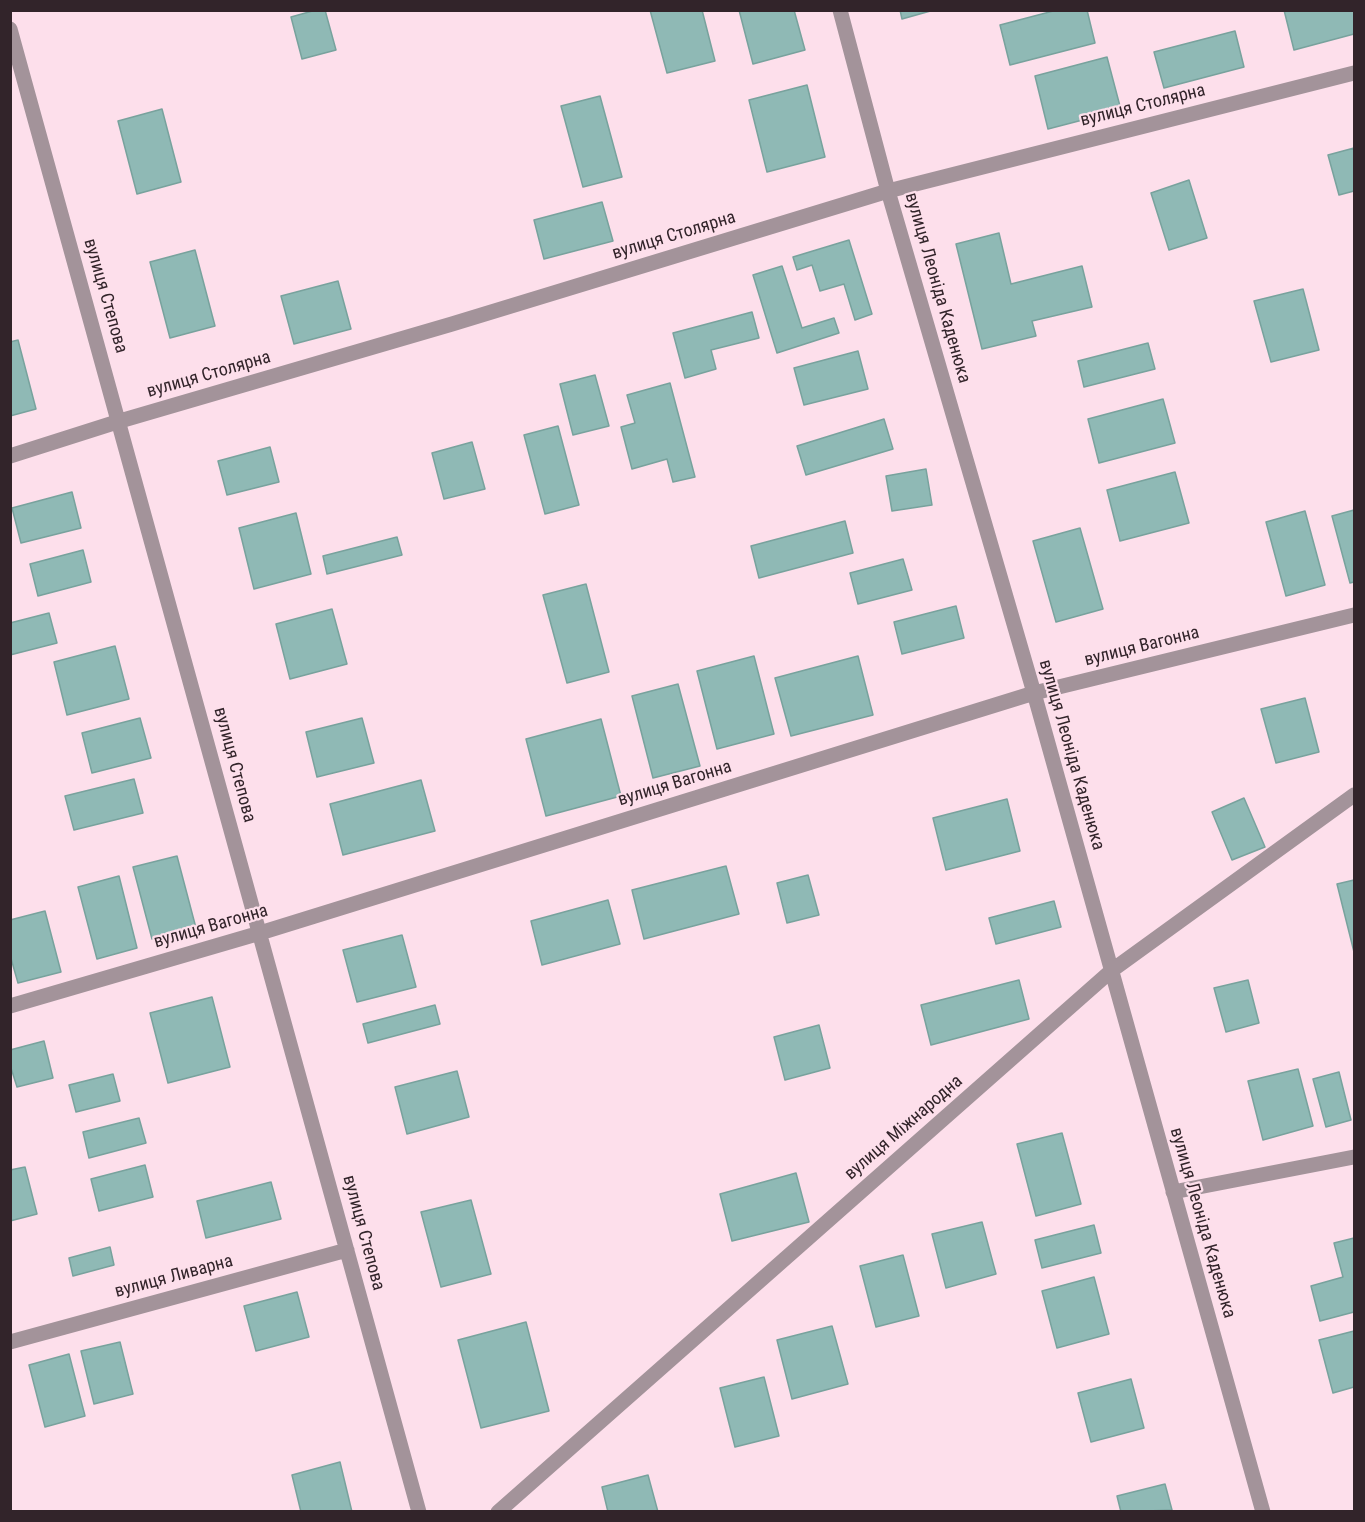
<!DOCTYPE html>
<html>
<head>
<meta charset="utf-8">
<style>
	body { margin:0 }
	#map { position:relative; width:1365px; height:1522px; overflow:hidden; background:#fddfeb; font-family:"Roboto Condensed",sans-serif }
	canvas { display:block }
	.frame { position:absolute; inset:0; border:12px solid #32242a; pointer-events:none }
</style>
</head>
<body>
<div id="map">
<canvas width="1365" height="1522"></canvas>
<div class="frame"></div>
</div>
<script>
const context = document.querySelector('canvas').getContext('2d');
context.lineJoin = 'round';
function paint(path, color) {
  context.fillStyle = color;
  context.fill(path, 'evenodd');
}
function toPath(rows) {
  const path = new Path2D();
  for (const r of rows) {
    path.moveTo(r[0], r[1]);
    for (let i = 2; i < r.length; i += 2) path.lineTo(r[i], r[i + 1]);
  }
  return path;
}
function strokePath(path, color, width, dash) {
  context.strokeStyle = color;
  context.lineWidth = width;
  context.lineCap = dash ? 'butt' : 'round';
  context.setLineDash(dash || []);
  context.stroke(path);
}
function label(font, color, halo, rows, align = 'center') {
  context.font = font + ' "Roboto Condensed",sans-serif';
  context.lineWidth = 4.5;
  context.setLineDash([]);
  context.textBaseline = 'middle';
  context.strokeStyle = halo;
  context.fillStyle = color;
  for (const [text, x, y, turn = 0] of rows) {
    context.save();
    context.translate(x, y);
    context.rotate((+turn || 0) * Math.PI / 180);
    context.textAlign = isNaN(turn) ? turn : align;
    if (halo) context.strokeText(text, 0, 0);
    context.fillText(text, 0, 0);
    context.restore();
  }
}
const building = toPath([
	[316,10,325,10,336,50,302,59,291,17,316,10],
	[650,10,702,10,715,61,667,73,650,10],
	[739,10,794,10,805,50,753,64,739,10],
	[900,10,934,10,902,19,900,10],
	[1057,10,1087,10,1095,43,1010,65,1000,25,1057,10],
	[1284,10,1354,10,1354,34,1294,50,1284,10],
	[1235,31,1244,67,1164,88,1154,52,1235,31],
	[1107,57,1121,110,1048,129,1035,76,1107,57],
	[807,85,825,157,767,172,749,100,807,85],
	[600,96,622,177,583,187,561,106,600,96],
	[162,109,181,182,137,194,118,121,162,109],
	[1354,148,1354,191,1339,195,1328,155,1354,148],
	[1189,180,1207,238,1169,250,1151,193,1189,180],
	[602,202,613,241,544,259,534,220,602,202],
	[999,233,1011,284,1082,266,1092,307,1032,321,1036,336,982,349,956,244,999,233],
	[849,240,872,314,855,320,844,284,820,291,812,265,797,270,793,257,849,240],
	[195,250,215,326,170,338,150,262,195,250],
	[782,266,802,328,834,318,839,333,777,353,753,275,782,266],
	[338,281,351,329,294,344,281,296,338,281],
	[1303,289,1319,350,1271,362,1254,301,1303,289],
	[752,312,759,338,711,350,716,369,685,378,673,333,752,312],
	[18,340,36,409,10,416,10,342,18,340],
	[1148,343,1155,369,1084,387,1078,361,1148,343],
	[858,351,868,389,804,405,794,368,858,351],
	[595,375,609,426,573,435,560,384,595,375],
	[670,383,695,477,673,482,667,459,632,469,621,427,635,423,627,395,670,383],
	[1163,399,1175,443,1099,463,1088,419,1163,399],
	[884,419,893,449,806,475,797,446,884,419],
	[558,426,579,505,545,514,524,435,558,426],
	[472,442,485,489,444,499,432,453,472,442],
	[270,447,279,482,227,495,218,461,270,447],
	[926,469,932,505,892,511,886,476,926,469],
	[1175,472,1189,523,1120,541,1107,490,1175,472],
	[72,492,81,528,21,543,12,508,72,492],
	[1354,510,1354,582,1350,583,1332,516,1354,510],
	[1305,511,1325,585,1286,596,1266,522,1305,511],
	[296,513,311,574,254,589,239,528,296,513],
	[845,521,853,553,759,578,751,546,845,521],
	[1080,528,1103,609,1056,622,1033,541,1080,528],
	[397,537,402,555,327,574,323,556,397,537],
	[83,550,91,582,38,596,30,564,83,550],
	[903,559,912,590,858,604,850,573,903,559],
	[586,584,609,672,567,683,543,595,586,584],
	[956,606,964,638,902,654,894,622,956,606],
	[332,609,347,664,290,679,276,624,332,609],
	[49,613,57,643,10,655,10,623,49,613],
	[115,646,129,699,67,715,54,662,115,646],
	[754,656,774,734,717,749,697,671,754,656],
	[858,656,873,715,791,736,775,678,858,656],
	[678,684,700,766,653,778,632,696,678,684],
	[1305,698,1319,752,1276,763,1261,709,1305,698],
	[140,718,151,758,92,773,82,733,140,718],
	[362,718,374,763,317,777,306,732,362,718],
	[601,719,621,796,546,816,526,739,601,719],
	[134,779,143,813,74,830,65,796,134,779],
	[421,780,435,831,343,855,330,804,421,780],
	[1244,798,1265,847,1232,860,1212,812,1244,798],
	[1007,799,1020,851,946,870,933,818,1007,799],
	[177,856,196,928,152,939,133,867,177,856],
	[726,866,739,914,644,939,632,890,726,866],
	[808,875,819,915,787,923,777,883,808,875],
	[119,876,137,948,97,959,78,887,119,876],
	[1354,880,1354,952,1337,884,1354,880],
	[608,900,620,944,542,965,531,921,608,900],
	[1054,901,1061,927,996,944,989,918,1054,901],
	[45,911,61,972,18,983,10,955,10,920,45,911],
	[402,935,416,987,357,1002,343,950,402,935],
	[1019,980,1029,1019,931,1045,921,1005,1019,980],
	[1248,980,1259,1023,1226,1032,1214,988,1248,980],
	[212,997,230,1067,168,1083,150,1013,212,997],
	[435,1005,440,1024,368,1043,363,1024,435,1005],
	[819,1025,830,1068,785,1080,774,1037,819,1025],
	[44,1041,53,1078,17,1087,10,1065,10,1050,44,1041],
	[1298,1069,1313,1126,1263,1140,1248,1081,1298,1069],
	[457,1071,469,1117,407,1134,395,1087,457,1071],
	[1339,1072,1351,1120,1326,1127,1313,1079,1339,1072],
	[113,1074,120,1101,76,1112,69,1085,113,1074],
	[139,1118,146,1143,89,1158,83,1132,139,1118],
	[1062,1133,1081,1204,1036,1216,1017,1144,1062,1133],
	[145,1165,153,1197,99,1211,91,1179,145,1165],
	[25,1167,37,1214,10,1221,10,1170,25,1167],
	[796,1173,809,1222,732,1241,720,1194,796,1173],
	[271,1182,281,1219,206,1238,197,1201,271,1182],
	[471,1200,491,1274,441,1287,421,1212,471,1200],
	[982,1222,996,1274,946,1288,932,1234,982,1222],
	[1094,1225,1101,1253,1042,1268,1035,1240,1094,1225],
	[1354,1238,1354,1312,1320,1321,1311,1286,1343,1277,1334,1243,1354,1238],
	[110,1247,114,1265,73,1276,69,1258,110,1247],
	[903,1255,919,1316,876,1327,860,1266,903,1255],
	[1094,1277,1109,1334,1057,1348,1042,1291,1094,1277],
	[297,1292,309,1337,256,1351,244,1306,297,1292],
	[526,1322,549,1411,481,1428,458,1340,526,1322],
	[832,1326,848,1384,792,1399,777,1340,832,1326],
	[1354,1331,1354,1387,1333,1393,1319,1340,1354,1331],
	[120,1342,133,1394,94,1404,81,1351,120,1342],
	[69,1354,85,1416,45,1427,29,1365,69,1354],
	[764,1377,779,1436,735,1447,720,1388,764,1377],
	[1131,1379,1144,1428,1091,1442,1078,1393,1131,1379],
	[340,1462,352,1512,301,1512,292,1475,340,1462],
	[648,1475,658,1512,608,1512,602,1487,648,1475],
	[1165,1484,1172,1510,1121,1512,1117,1496,1165,1484]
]);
paint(building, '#8fb9b5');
strokePath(building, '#78a29d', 1.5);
strokePath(toPath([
	[840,10,888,191,1034,693,1263,1512],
	[10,29,419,1512],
	[10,456,120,421,452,324,888,191,1354,73],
	[10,1006,260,933,1034,693,1354,615],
	[1173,1192,1354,1157],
	[10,1342,347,1250],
	[498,1512,1111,971,1354,795]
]), '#a3939a', 15);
label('18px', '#32242a', '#fddfeb', [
	["вулиця Столярна",1143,106,-14],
	["вулиця Столярна",674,236,-17],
	["вулиця Леоніда Каденюка",937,288,74],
	["вулиця Степова",105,296,74],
	["вулиця Столярна",209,375,-16],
	["вулиця Вагонна",1142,647,-14],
	["вулиця Леоніда Каденюка",1071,755,74],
	["вулиця Степова",234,765,75],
	["вулиця Вагонна",675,784,-17],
	["вулиця Вагонна",211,927,-16],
	["вулиця Міжнародна",904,1128,-41],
	["вулиця Леоніда Каденюка",1202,1223,74],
	["вулиця Степова",363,1233,75],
	["вулиця Ливарна",174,1277,-15]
]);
</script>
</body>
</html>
